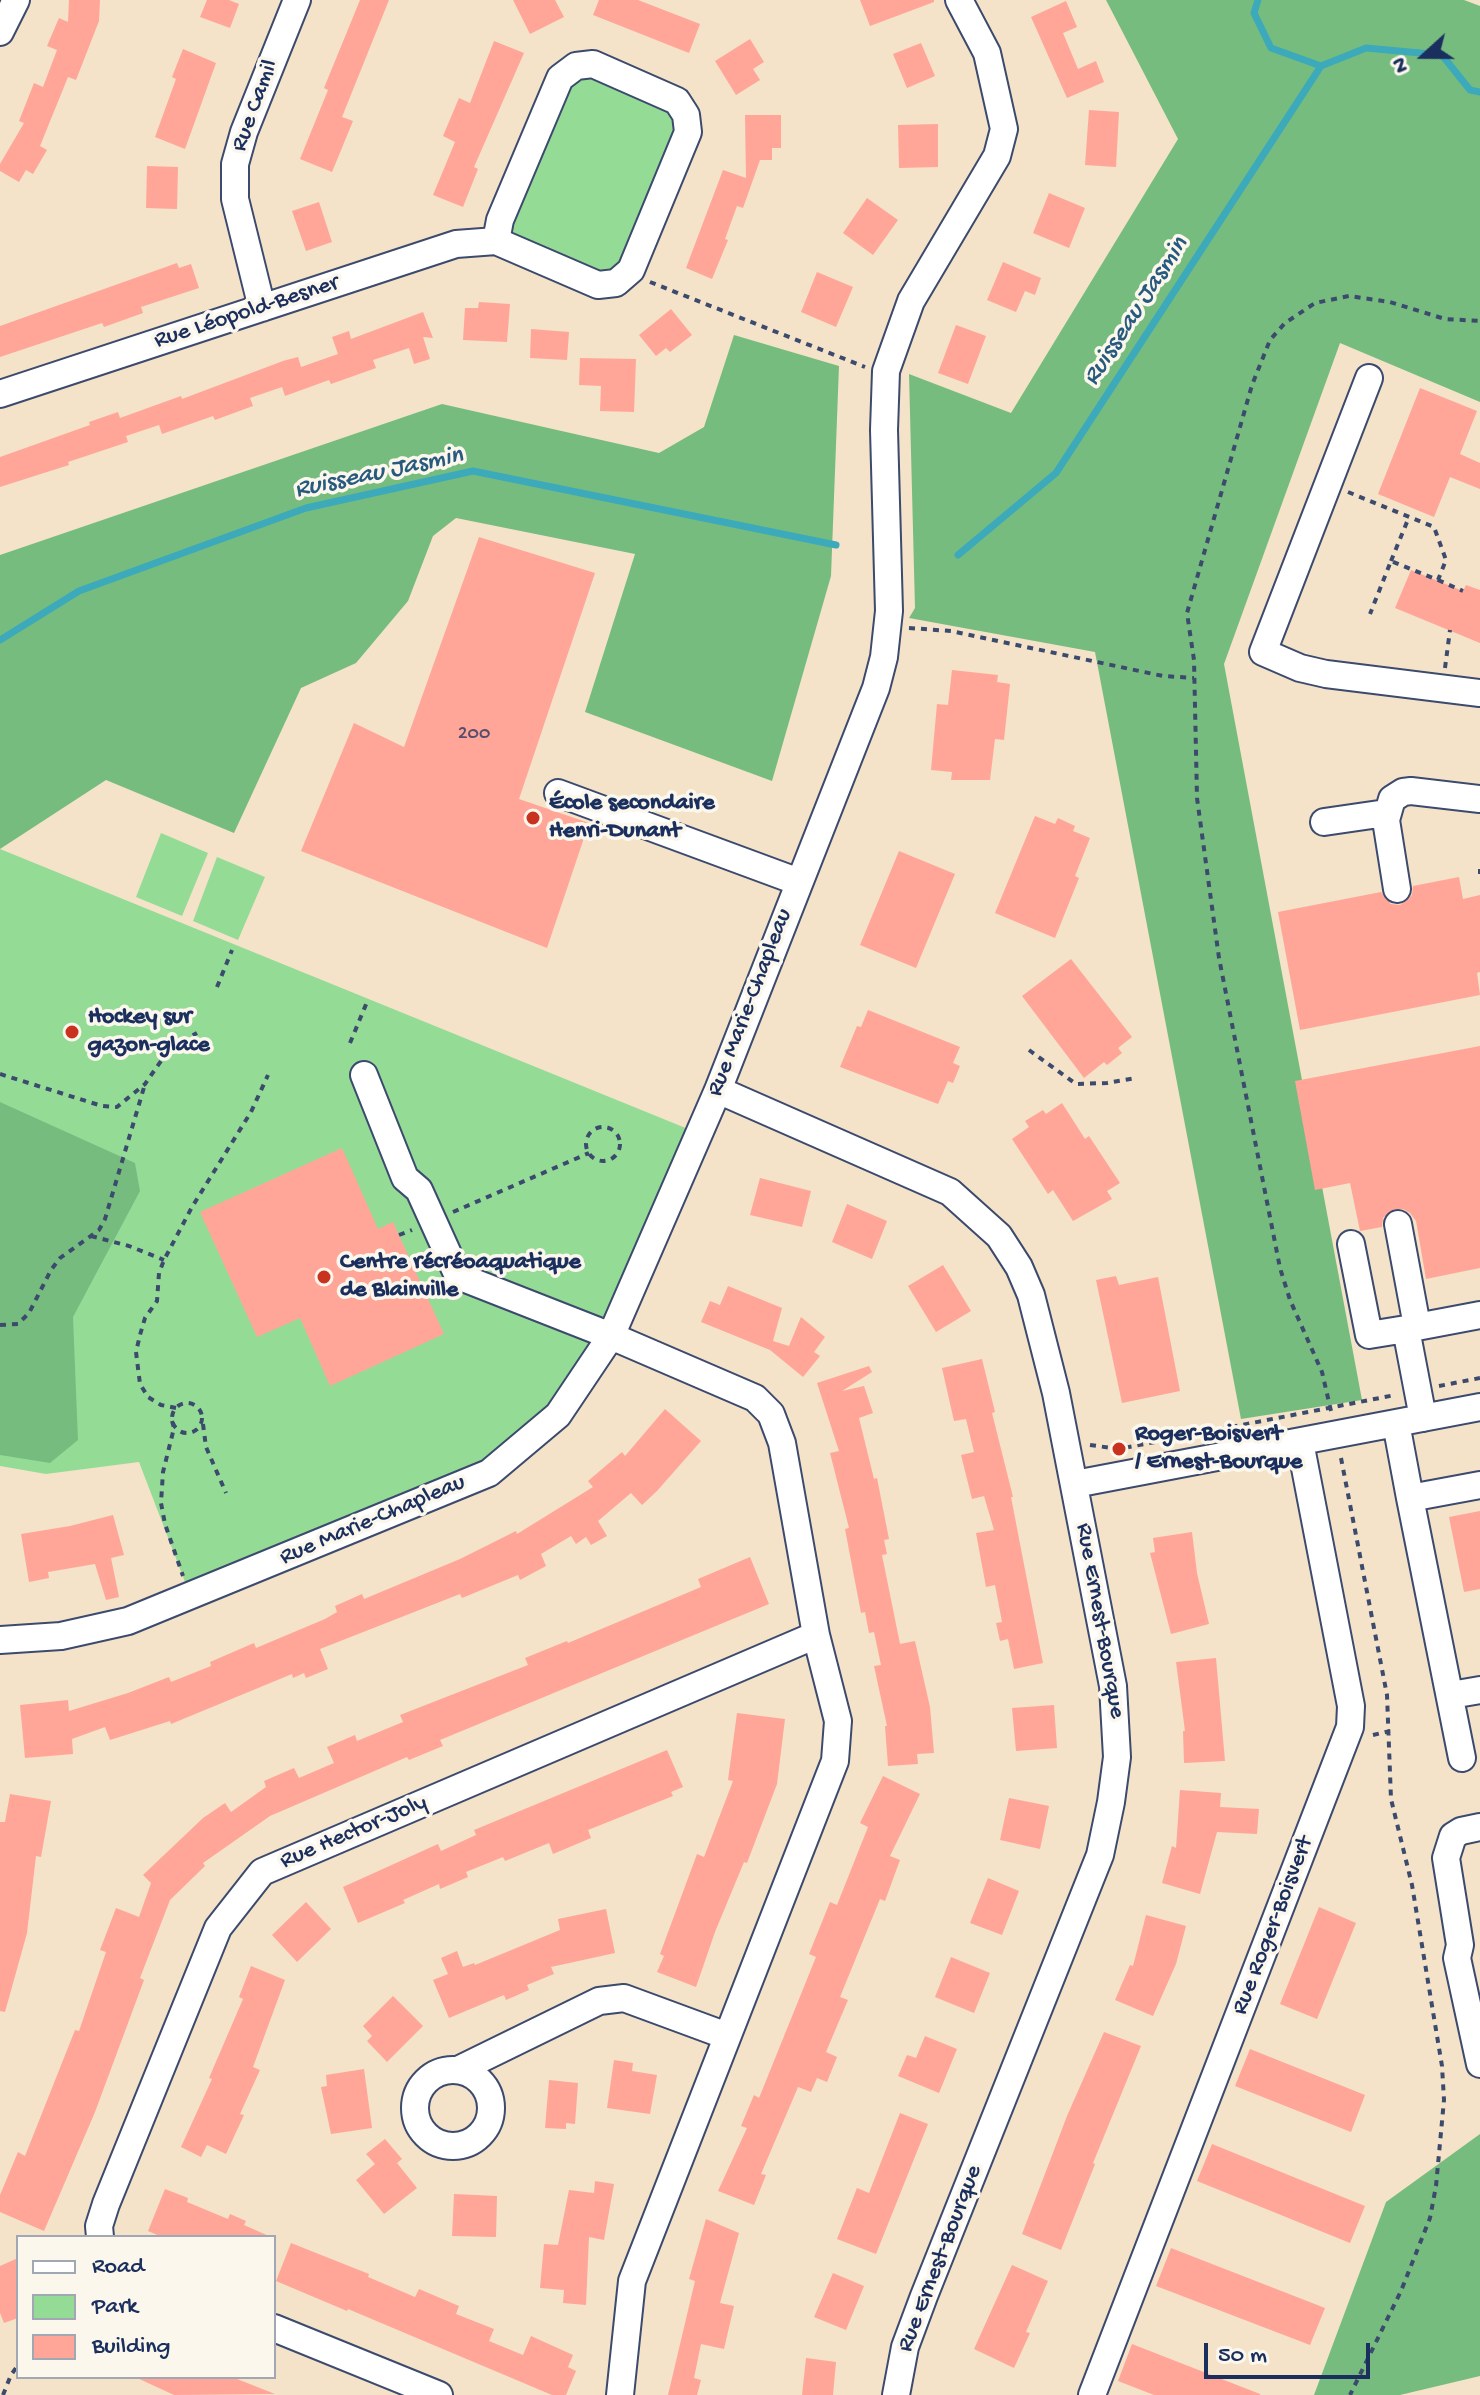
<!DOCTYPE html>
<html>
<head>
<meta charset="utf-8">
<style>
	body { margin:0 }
	#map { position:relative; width:1480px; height:2395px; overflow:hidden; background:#f4e3c8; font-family:"Gochi Hand",sans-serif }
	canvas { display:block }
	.legend { position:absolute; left:16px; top:2235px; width:260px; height:144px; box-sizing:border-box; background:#fbf7ec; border:2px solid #a1a7b3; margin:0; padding:10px 14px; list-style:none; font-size:24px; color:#1b2f5e }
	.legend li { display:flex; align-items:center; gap:16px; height:40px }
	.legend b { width:40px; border:2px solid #a1a7b3 }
	.north { position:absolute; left:1384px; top:16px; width:80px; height:80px; -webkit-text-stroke:6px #fbf7ec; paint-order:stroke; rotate:249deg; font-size:22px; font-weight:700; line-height:32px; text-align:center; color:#1b2f5e }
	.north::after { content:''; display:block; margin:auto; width:28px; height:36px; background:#1b2f5e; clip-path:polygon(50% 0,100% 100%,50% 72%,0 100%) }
	.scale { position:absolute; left:1204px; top:2343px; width:166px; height:36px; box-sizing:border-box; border:4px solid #1b2f5e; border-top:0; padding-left:10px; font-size:24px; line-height:28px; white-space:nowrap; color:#1b2f5e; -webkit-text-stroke:6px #fbf7ec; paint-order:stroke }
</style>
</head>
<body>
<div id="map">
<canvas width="1480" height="2395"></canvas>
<ul class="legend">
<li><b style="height:10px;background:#fff"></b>Road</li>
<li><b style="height:22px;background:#94dc96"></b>Park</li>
<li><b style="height:22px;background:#ffa699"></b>Building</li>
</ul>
<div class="north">N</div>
<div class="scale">50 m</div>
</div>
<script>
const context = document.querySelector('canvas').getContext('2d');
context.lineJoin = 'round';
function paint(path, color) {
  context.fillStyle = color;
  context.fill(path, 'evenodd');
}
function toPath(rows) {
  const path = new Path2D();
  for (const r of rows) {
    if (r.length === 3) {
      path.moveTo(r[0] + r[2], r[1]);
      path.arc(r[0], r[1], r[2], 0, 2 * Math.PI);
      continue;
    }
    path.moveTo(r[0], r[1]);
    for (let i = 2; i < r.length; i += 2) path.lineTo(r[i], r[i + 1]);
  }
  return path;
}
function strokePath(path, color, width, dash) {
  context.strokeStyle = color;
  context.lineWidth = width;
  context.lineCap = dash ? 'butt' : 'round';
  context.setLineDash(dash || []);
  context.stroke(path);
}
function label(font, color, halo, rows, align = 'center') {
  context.font = font + ' "Gochi Hand",sans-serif';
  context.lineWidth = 7;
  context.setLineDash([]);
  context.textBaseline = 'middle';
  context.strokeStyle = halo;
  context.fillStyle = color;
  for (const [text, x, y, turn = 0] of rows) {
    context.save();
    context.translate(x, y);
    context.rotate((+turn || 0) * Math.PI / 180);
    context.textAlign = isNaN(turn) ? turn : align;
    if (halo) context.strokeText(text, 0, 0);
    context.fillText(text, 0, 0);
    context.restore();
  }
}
paint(toPath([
	[576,66,686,115,616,283,496,241],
	[161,833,208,853,182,916,136,897],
	[0,849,693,1131,609,1335,496,1468,190,1595,139,1462,46,1474,0,1466],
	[217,857,265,877,238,940,193,921]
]), '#94dc96');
paint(toPath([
	[1106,0,1464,0,1480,6,1480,402,1340,343,1224,664,1362,1400,1241,1419,1095,652,909,618,915,608,909,374,1011,413,1178,139],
	[734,335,839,366,831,576,772,781,585,712,635,554,456,518,433,536,408,601,356,663,301,688,234,833,106,780,0,849,0,555,442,404,659,453,704,427],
	[0,1102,135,1163,140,1191,73,1317,78,1440,50,1463,0,1455],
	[1480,2134,1480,2376,1400,2395,1314,2395,1386,2202]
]), '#77bc7f');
strokePath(toPath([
	[1258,0,1254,13,1271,48,1321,66,1366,48,1442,55,1470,90,1480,92],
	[958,555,1056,473,1321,66],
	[0,640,79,591,306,508,473,471,836,545]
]), '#3caaba', 7);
paint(toPath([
	[69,0,100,0,99,21,76,80,68,77,40,146,47,150,33,174,26,170,19,182,0,171,0,164,24,123,19,121,34,83,43,87,57,50,47,46,59,18,68,22],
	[207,0,229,0,239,4,230,28,200,17],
	[360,0,389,0,342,117,353,121,332,172,300,159,328,90,324,88],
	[513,0,555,0,564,17,530,34],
	[599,0,638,0,700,24,689,53,593,15],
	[860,0,934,0,934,2,870,26],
	[1066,1,1077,27,1063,33,1078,69,1096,61,1104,82,1067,98,1031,17],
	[750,39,764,62,753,69,760,80,736,95,715,61],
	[494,41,524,53,474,167,478,169,463,207,433,195,455,142,443,136,459,98,470,103],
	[921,43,935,76,907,88,893,54],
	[183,49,216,63,185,149,155,137,176,79,172,77],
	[1089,110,1119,112,1116,167,1085,165],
	[745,115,781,115,781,148,772,148,772,160,760,160,743,208,737,206,725,239,728,240,712,279,686,268,723,170,746,178],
	[938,124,938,167,899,168,898,125],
	[147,166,178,167,177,209,146,208],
	[1049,193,1085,208,1069,248,1033,233],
	[867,198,898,220,873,255,843,233],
	[319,202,332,242,306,251,292,211],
	[1003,262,1041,278,1035,295,1025,291,1016,312,987,300],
	[177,263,179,268,191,264,199,288,141,307,143,313,104,327,102,323,0,357,0,326],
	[817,272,853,287,836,327,801,312],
	[479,302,510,304,507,342,463,340,465,308,478,308],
	[671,309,692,335,670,352,666,348,656,356,639,335],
	[423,312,433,338,423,337,430,359,414,364,409,348,373,360,376,368,331,384,329,380,285,396,282,387,250,398,253,406,215,420,213,416,162,434,159,425,126,436,128,442,68,462,69,465,0,487,0,457,90,425,89,422,118,412,120,418,181,396,182,399,283,361,298,357,301,367,338,354,332,337,349,331,351,339],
	[956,325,986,336,968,384,938,373],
	[531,329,569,332,567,360,530,358],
	[580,358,636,359,634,412,600,411,601,386,579,385],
	[1420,388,1477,411,1460,454,1480,463,1480,489,1450,477,1434,517,1378,494],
	[479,537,595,573,519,799,589,823,547,948,301,851,354,723,404,747],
	[1411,570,1463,591,1466,585,1480,590,1480,643,1395,608],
	[952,670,998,675,997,682,1010,684,1004,740,995,739,990,780,951,780,952,772,931,770,937,704,948,705],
	[1035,816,1055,824,1058,818,1075,826,1073,831,1090,838,1075,876,1079,878,1055,938,995,913],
	[899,851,955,874,916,968,860,945],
	[1459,877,1463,899,1480,895,1480,972,1477,973,1480,995,1300,1030,1278,912,1381,892,1391,904,1400,905,1412,895,1413,886],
	[1071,959,1132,1037,1118,1048,1122,1053,1107,1065,1104,1062,1084,1078,1022,996],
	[868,1010,960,1047,953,1063,960,1066,953,1083,948,1081,938,1104,840,1067,857,1026,861,1027],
	[1480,1046,1480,1268,1426,1279,1416,1221,1410,1213,1403,1209,1394,1209,1383,1218,1382,1227,1360,1231,1350,1183,1315,1190,1295,1081],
	[1062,1103,1085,1139,1089,1136,1120,1183,1107,1191,1112,1199,1073,1221,1053,1190,1048,1194,1012,1139,1029,1127,1025,1121,1043,1110,1046,1114],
	[342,1148,378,1229,393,1222,444,1334,330,1386,300,1318,257,1337,200,1212],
	[760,1178,811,1191,802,1227,750,1215],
	[847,1204,887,1221,872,1259,832,1242],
	[943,1265,971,1311,936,1332,908,1286],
	[1116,1276,1119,1285,1158,1277,1180,1391,1122,1403,1096,1280],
	[728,1286,782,1308,773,1341,789,1346,801,1317,825,1337,814,1352,820,1356,803,1377,770,1350,701,1322,710,1301,720,1305],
	[982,1359,995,1412,992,1413,1013,1497,1011,1497,1043,1663,1014,1669,1008,1639,1000,1641,996,1623,1002,1622,995,1585,986,1587,976,1533,994,1530,984,1496,972,1499,961,1455,974,1452,966,1419,954,1421,942,1368],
	[869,1366,872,1372,842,1391,864,1386,873,1413,859,1418,874,1479,877,1478,889,1539,884,1540,887,1554,882,1555,900,1644,915,1641,930,1707,934,1753,917,1754,918,1764,888,1766,885,1726,887,1726,874,1666,881,1665,874,1632,869,1633,865,1612,861,1613,845,1529,849,1528,830,1453,839,1451,817,1383],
	[665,1409,701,1441,657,1491,642,1505,631,1493,598,1521,607,1536,591,1545,586,1537,576,1544,571,1536,541,1554,546,1566,520,1580,518,1575,462,1598,460,1594,320,1649,328,1669,306,1678,304,1673,293,1678,292,1674,171,1724,170,1721,110,1740,105,1727,72,1739,73,1754,25,1758,20,1705,68,1700,69,1711,128,1693,169,1677,171,1682,211,1666,210,1662,254,1643,256,1648,325,1619,337,1612,335,1606,362,1594,364,1599,460,1559,516,1531,517,1534,593,1487,588,1481,622,1452,625,1456],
	[1480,1511,1480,1589,1464,1592,1449,1517],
	[113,1515,124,1555,111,1558,119,1597,106,1600,95,1564,48,1572,49,1578,29,1582,21,1534,70,1526],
	[1192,1532,1197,1573,1209,1624,1171,1634,1150,1553,1155,1552,1153,1538],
	[750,1557,769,1604,440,1740,443,1746,409,1760,407,1757,270,1816,203,1863,205,1866,170,1900,140,1978,144,1980,95,2112,44,2231,0,2212,0,2195,18,2152,25,2156,75,2030,79,2031,106,1952,100,1950,116,1908,139,1917,151,1883,143,1875,203,1818,225,1803,231,1812,266,1787,264,1781,294,1768,299,1778,334,1763,327,1747,355,1735,357,1741,403,1722,400,1715,528,1665,525,1658,567,1641,568,1643,701,1587,698,1579],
	[1216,1658,1225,1761,1184,1763,1183,1731,1185,1731,1176,1662],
	[1054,1705,1057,1748,1016,1751,1012,1708],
	[737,1713,785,1719,777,1784,747,1863,744,1862,715,1932,696,1987,657,1972,664,1956,660,1954,697,1854,704,1857,733,1781,728,1780],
	[667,1750,683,1787,671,1792,673,1796,588,1830,591,1838,553,1854,549,1843,505,1861,503,1857,466,1872,468,1877,440,1889,439,1884,403,1900,405,1903,358,1923,343,1887,438,1844,441,1851,476,1835,474,1830],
	[883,1776,920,1794,890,1856,900,1860,885,1901,880,1899,840,1997,848,2000,826,2052,837,2057,827,2082,817,2078,811,2092,798,2087,761,2174,766,2175,754,2205,718,2191,747,2128,741,2126,754,2095,759,2098,816,1957,809,1954,830,1902,837,1905,868,1827,860,1823],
	[1180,1790,1221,1793,1220,1807,1259,1809,1257,1834,1217,1832,1200,1894,1162,1883,1172,1846,1176,1848],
	[10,1794,51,1801,41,1857,36,1856,27,1933,5,2012,0,2011,0,1822,5,1822],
	[1009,1798,1049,1806,1040,1849,1000,1840],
	[988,1878,1019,1891,1002,1935,970,1923],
	[306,1902,331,1929,297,1962,272,1935],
	[1319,1907,1356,1923,1317,2019,1280,2004],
	[606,1909,615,1953,551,1967,554,1974,527,1985,529,1990,506,2000,504,1995,449,2018,433,1980,448,1974,441,1958,457,1951,463,1967,474,1963,475,1965,560,1930,558,1919],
	[1146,1915,1186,1926,1176,1964,1153,2016,1115,2000,1130,1965,1133,1966],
	[951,1957,990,1973,974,2013,935,1997],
	[251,1966,285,1980,253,2067,260,2070,240,2114,244,2115,226,2154,207,2145,201,2157,181,2147,212,2079,209,2078,243,1999,239,1997],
	[393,1996,423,2026,387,2062,367,2041,372,2036,363,2026],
	[1104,2032,1141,2046,1093,2163,1095,2164,1061,2250,1022,2234,1067,2116],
	[925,2036,957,2049,939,2093,898,2076,907,2055,916,2058],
	[1250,2049,1365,2095,1351,2132,1235,2086],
	[614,2060,633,2063,632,2071,657,2075,650,2114,607,2108],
	[364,2069,372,2128,331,2134,321,2087,327,2086,326,2075],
	[549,2080,578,2083,575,2124,566,2123,566,2129,545,2128],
	[900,2113,928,2124,876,2254,837,2239,857,2188,869,2193],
	[385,2139,402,2159,397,2163,417,2188,384,2214,356,2180,375,2164,366,2154],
	[1212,2144,1365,2206,1350,2243,1197,2181],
	[595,2181,614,2184,604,2240,589,2237,586,2305,563,2303,564,2290,540,2288,544,2244,558,2245,569,2190,594,2193],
	[165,2189,188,2198,187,2202,228,2219,230,2214,246,2221,244,2225,271,2237,162,2237,148,2231],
	[454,2194,497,2196,496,2237,452,2236],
	[706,2219,739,2233,720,2303,734,2306,724,2349,701,2344,694,2378,701,2380,697,2395,668,2395,695,2281,689,2279],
	[291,2243,369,2274,368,2277,415,2297,419,2289,459,2306,456,2314,494,2329,489,2341,523,2355,531,2336,573,2355,568,2367,576,2371,566,2395,552,2395,348,2309,347,2311,276,2281],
	[1171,2248,1325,2308,1310,2345,1156,2286],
	[18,2258,18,2318,4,2323,0,2313,0,2266],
	[1012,2265,1048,2281,1026,2332,1030,2333,1014,2368,974,2349],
	[833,2273,864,2286,846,2330,814,2317],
	[1132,2344,1260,2394,1260,2395,1154,2395,1118,2381],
	[806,2358,836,2362,833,2395,802,2395],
	[135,2377,232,2377,275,2394,174,2395]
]), '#ffa699');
const minor = toPath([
	[0,32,16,0],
	[593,64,677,101,686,115,688,132,631,270,616,283,598,285,496,241,500,220,560,78,576,66,593,64],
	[262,308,235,199,235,164,244,132,297,0],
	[1369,378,1263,652,1300,668,1326,674,1480,693],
	[0,394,456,244,496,241],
	[558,793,799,882],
	[1324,822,1386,813],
	[1397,889,1386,820,1392,799,1403,792,1411,791,1480,799],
	[364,1075,405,1178,419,1190,458,1276,611,1336,755,1398,771,1414,782,1443,816,1635,838,1721,835,1761,632,2281,620,2395],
	[718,1090,950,1192,999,1236,1019,1267,1031,1295,1056,1393,1113,1686,1117,1757,1111,1802,1100,1855,924,2296,905,2347,896,2395],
	[1398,1224,1417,1326],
	[1351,1244,1369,1335,1406,1329],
	[1423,1418,1406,1329,1480,1315],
	[1396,1423,1410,1498,1480,1485],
	[1075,1484,1480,1407],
	[1410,1498,1462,1758],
	[0,1640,61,1636,128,1621,489,1473,558,1415,611,1336,718,1090,876,688,884,657,889,611,884,430,886,371,911,301,997,156,1004,129,987,53,959,0],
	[1451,1695,1480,1690],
	[1480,1827,1461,1831,1453,1836,1446,1858,1460,1945,1457,1958,1480,2064],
	[453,2108,38],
	[458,2070,599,2001,624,1998,727,2036],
	[100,2237,99,2226,106,2204,218,1928,262,1872,816,1635],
	[274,2328,439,2395],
	[1092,2395,1350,1727,1351,1706,1300,1442]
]);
strokePath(minor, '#3c4a6e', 30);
strokePath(toPath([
	[650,282,865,367],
	[1348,492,1434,527,1446,560,1438,580,1391,561,1370,614],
	[1391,561,1409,517],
	[1438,580,1463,591],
	[909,628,951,631,1163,676,1194,678],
	[1445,668,1450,630],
	[1480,869,1480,874],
	[217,987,232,950],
	[350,1043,367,1002],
	[1029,1050,1076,1084,1107,1083,1136,1078],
	[0,1074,102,1106,117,1107,145,1084,170,1048,197,1033],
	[603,1144,17],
	[453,1212,589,1153],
	[399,1235,412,1230],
	[91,1236,129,1246,164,1260],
	[0,1325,18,1324,29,1313,51,1270,60,1258,99,1230,105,1219,145,1084],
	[1439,1386,1480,1378],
	[187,1418,15],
	[176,1408,161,1405,148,1397,140,1384,136,1352,140,1335,145,1318,157,1301,159,1273,164,1260,192,1207,251,1112,268,1075],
	[1331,1411,1322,1372,1290,1300,1280,1268,1219,958,1197,798,1194,660,1187,613,1252,385,1270,340,1285,323,1315,303,1349,296,1390,302,1445,319,1480,321],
	[172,1421,174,1428,163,1472,161,1503,165,1524,183,1576],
	[203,1424,206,1447,226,1493],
	[1090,1445,1119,1449,1395,1395],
	[1341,1458,1387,1695,1391,1799,1412,1885,1442,2066,1444,2100,1436,2186,1430,2218,1401,2291,1350,2395],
	[1373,1735,1390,1731],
	[3,2395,11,2375,18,2365]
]), '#3c4a6e', 4, [6, 6]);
strokePath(minor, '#fff', 26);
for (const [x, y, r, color] of [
	[533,818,8,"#c8321e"],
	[72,1032,8,"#c8321e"],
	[324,1277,8,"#c8321e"],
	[1119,1449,8,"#c8321e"]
]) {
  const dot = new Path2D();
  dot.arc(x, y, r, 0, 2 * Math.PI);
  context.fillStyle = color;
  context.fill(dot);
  strokePath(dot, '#fbf7ec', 3);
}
label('20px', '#544d6d', null, [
	["200",474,735]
]);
label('24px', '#1b2f5e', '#fbf7ec', [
	["Rue Camil",256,106,-70],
	["Rue Léopold-Besner",247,313,-18],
	["Rue Marie-Chapleau",751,1003,-69],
	["Rue Marie-Chapleau",373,1521,-23],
	["Rue Ernest-Bourque",1099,1621,80],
	["Rue Hector-Joly",354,1833,-23],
	["Rue Roger-Boisvert",1274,1926,-69],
	["Rue Ernest-Bourque",941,2259,-69]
]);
label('bold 24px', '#1b2f5e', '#fbf7ec', [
	["École secondaire",549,804],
	["Henri-Dunant",549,832],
	["Hockey sur",88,1018],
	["gazon-glace",88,1046],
	["Centre récréoaquatique",340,1263],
	["de Blainville",340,1291],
	["Roger-Boisvert",1135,1435],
	["/ Ernest-Bourque",1135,1463]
], 'left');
label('italic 26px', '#275a7e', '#fbf7ec', [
	["Ruisseau Jasmin",1137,312,-57],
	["Ruisseau Jasmin",379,474,-12]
]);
</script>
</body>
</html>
